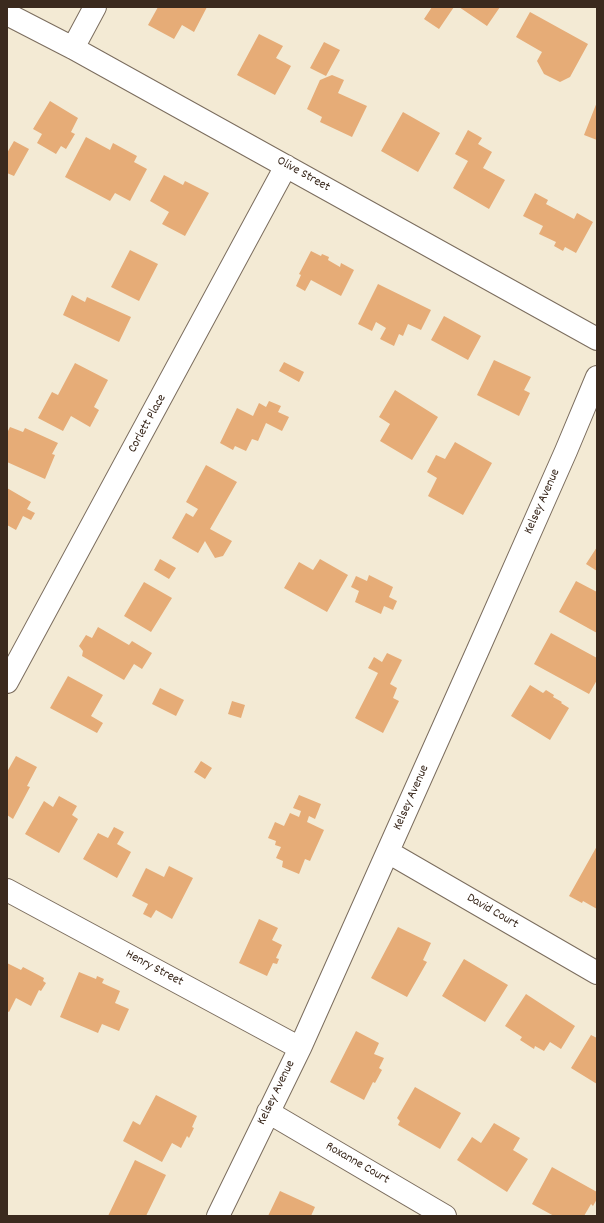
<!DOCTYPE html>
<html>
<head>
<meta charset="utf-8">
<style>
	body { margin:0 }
	#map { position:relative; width:604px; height:1223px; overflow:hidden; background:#f3ead4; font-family:Dekko,sans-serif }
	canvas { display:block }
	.frame { position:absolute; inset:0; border:8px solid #3b2a1e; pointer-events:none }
</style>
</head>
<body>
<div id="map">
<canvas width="604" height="1223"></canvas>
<div class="frame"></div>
</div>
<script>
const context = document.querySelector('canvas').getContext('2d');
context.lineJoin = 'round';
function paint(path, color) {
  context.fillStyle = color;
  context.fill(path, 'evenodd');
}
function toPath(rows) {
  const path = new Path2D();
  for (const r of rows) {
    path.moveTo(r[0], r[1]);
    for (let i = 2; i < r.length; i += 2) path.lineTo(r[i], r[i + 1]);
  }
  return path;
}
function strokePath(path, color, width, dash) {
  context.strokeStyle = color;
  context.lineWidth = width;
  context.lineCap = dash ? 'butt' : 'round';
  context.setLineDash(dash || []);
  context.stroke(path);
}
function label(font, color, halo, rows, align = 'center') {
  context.font = font + ' Dekko,sans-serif';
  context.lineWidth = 3;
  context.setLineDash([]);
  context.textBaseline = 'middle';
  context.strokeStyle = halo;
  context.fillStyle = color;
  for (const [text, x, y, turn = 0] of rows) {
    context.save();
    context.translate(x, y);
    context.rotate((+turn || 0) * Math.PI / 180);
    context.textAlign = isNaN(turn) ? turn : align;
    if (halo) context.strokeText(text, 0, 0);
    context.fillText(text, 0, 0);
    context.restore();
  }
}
paint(toPath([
	[158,7,207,7,194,32,182,25,174,39,148,25],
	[432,7,454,7,439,29,424,19],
	[459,7,500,7,487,26],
	[530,12,588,44,570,77,560,82,544,74,537,61,542,52,516,37],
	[259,34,283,46,276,58,291,66,275,95,237,75],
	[324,42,340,50,326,76,310,68],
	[332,75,344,80,338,93,367,106,352,137,320,122,322,117,307,109,320,80],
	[50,101,78,118,71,132,75,134,66,149,61,146,56,154,37,143,42,134,33,129],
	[597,102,597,140,584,135],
	[403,112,440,133,418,172,381,151],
	[468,130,482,138,478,144,492,152,483,168,505,180,489,209,453,188,468,161,455,154],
	[86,137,110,150,113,143,137,156,134,162,147,169,130,201,115,193,110,201,65,177],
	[14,141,29,149,14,176,7,173,7,153],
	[164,175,183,185,185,181,209,193,185,236,162,224,169,212,150,201],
	[535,193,548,200,546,204,574,219,577,213,593,222,576,253,565,247,563,251,554,246,556,242,539,234,543,226,523,216],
	[130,250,158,264,139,301,111,287],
	[311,251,321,256,322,254,329,257,328,260,340,267,341,263,354,270,341,296,311,280,305,291,296,286,301,275,299,274],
	[378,284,431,310,421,330,408,324,403,336,399,334,394,346,380,339,386,328,376,322,372,331,358,324],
	[72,295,85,302,87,297,131,317,119,342,63,315],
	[444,316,481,336,468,360,431,340],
	[494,360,531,377,524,390,530,393,519,416,477,395],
	[284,362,304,372,299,382,279,371],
	[75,363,108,380,94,407,99,410,90,427,71,416,63,431,38,418,52,392,58,395],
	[395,390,438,417,412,460,380,441,390,424,379,417],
	[269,401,281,406,278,412,289,417,282,431,266,423,258,441,252,439,246,451,235,446,233,450,220,443,237,408,253,416,259,403,266,407],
	[10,427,23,432,25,428,58,443,52,454,55,455,45,479,7,462,7,454,8,450,7,450,7,433],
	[455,442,492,463,463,515,428,496,437,478,427,472,436,455,445,459],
	[206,465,237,482,210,529,232,541,223,556,215,558,205,541,198,553,172,538,186,513,193,517,198,509,186,502],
	[7,488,31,502,27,509,35,513,31,520,23,516,16,530,7,525],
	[597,547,597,571,586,564],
	[160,559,176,568,169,579,154,570],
	[320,559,348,575,327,612,284,588,299,562,313,570],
	[369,575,393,587,389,597,397,601,393,610,384,606,381,614,355,602,359,591,351,587,356,576,367,581],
	[576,581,597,592,597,633,559,612],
	[144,582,172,598,151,632,124,616],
	[98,627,129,645,132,641,152,653,142,669,134,664,124,680,82,656,83,651,79,646,86,635,92,638],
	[551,633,597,658,597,680,589,694,534,664],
	[387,653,402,660,390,684,397,688,393,698,399,701,383,733,355,718,378,673,368,668,374,657,382,662],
	[68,676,103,695,91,716,103,723,97,733,50,708],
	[530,685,543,693,546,690,554,695,553,697,562,702,561,703,569,708,550,740,511,716],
	[160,688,184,700,176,716,152,704],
	[232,701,245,705,241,718,228,714],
	[16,756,37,767,27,786,30,787,13,819,7,815,7,772],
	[201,761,212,768,205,779,194,772],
	[299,795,321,804,315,819,309,816,307,822,324,830,310,861,305,859,299,874,282,867,283,861,276,858,281,847,275,845,276,841,268,838,275,822,284,826,290,813,299,817,301,811,293,808],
	[59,796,77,806,72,815,78,819,59,853,25,834,44,801,53,807],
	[114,827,124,832,117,844,131,852,117,878,83,859,98,833,108,838],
	[597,846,597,909,583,901,582,903,569,896],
	[169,866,193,878,172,919,156,910,151,918,143,914,148,904,132,896,146,868,164,877],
	[259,919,278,928,272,940,282,945,276,958,279,959,277,964,273,963,267,976,239,963],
	[398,927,431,943,423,960,427,962,407,997,371,978],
	[464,959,508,985,485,1022,442,996],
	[7,963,21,970,23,967,44,978,43,981,46,983,41,991,39,990,31,1006,16,998,9,1012,7,1011],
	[79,972,96,979,97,976,104,979,102,983,120,991,115,1003,129,1009,119,1031,102,1024,98,1033,60,1017],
	[526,994,575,1026,561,1049,550,1042,544,1051,535,1046,534,1049,520,1040,522,1037,505,1026],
	[356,1031,379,1043,374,1054,384,1058,379,1068,382,1070,375,1083,373,1082,364,1100,330,1082],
	[591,1035,597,1038,597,1084,571,1068],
	[415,1087,461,1113,440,1149,398,1125,400,1121,397,1118],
	[156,1095,197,1116,192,1127,194,1128,189,1138,187,1136,181,1148,172,1143,162,1162,123,1141,133,1121,140,1125],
	[494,1123,520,1138,513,1150,528,1159,507,1192,457,1160,472,1137,481,1143],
	[135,1160,166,1175,146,1216,108,1216],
	[552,1167,597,1192,597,1199,593,1206,591,1204,584,1216,554,1216,532,1204],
	[280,1191,315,1207,311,1216,268,1216]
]), '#e6ac77');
const minor = toPath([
	[7,14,73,48,597,339],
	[73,48,95,7],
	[7,682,286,166],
	[388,852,597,973],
	[7,890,300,1048],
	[268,1112,445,1216],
	[218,1216,300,1048,477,652,566,451,597,377]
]);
strokePath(minor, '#7b6d5e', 24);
strokePath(minor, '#fff', 22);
label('13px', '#3b2a1e', '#fff', [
	["Olive Street",303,175,29],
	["Corlett Place",148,424,-61],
	["Kelsey Avenue",543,502,-66],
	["Kelsey Avenue",412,798,-66],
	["David Court",492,912,30],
	["Henry Street",154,969,28],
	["Kelsey Avenue",277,1093,-64],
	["Roxanne Court",357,1164,30]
]);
</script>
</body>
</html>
